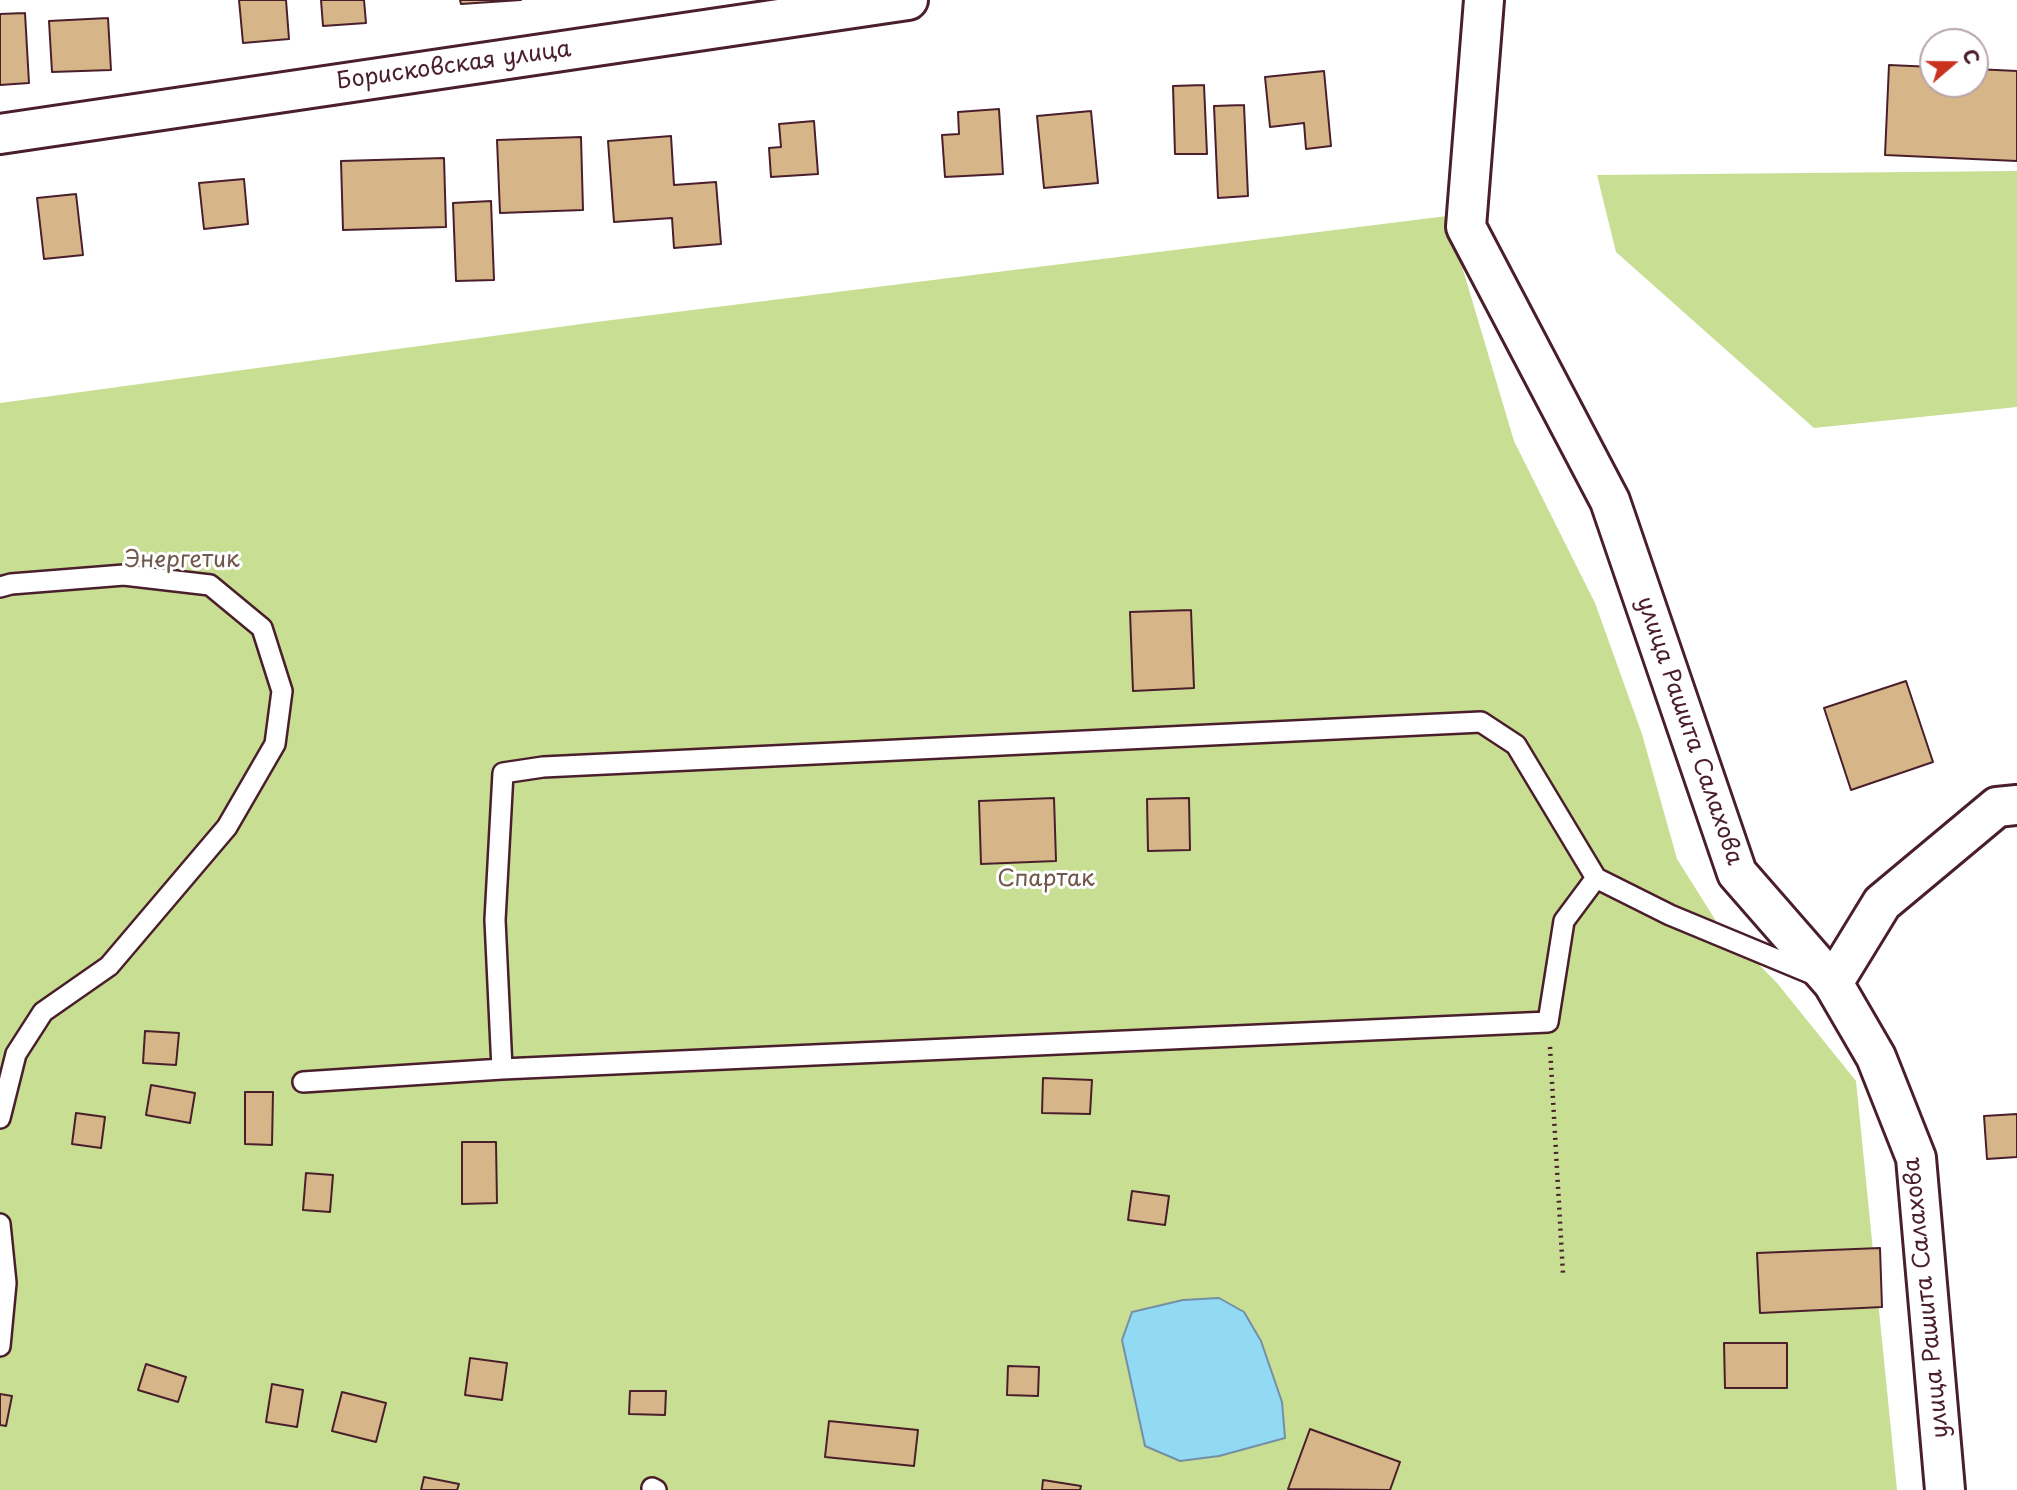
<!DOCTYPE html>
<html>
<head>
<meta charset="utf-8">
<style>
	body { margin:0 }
	#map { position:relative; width:2017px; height:1490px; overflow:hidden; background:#fff; font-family:"Playpen Sans",sans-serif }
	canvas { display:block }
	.north { position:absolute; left:1919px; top:28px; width:70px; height:70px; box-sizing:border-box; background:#fff; border:2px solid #b7a5aa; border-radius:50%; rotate:70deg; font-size:19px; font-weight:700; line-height:28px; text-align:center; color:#4a1f2b }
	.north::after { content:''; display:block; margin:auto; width:24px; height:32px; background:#c8321e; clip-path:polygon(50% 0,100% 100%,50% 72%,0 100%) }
</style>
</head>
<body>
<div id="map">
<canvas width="2017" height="1490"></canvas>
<div class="north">С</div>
</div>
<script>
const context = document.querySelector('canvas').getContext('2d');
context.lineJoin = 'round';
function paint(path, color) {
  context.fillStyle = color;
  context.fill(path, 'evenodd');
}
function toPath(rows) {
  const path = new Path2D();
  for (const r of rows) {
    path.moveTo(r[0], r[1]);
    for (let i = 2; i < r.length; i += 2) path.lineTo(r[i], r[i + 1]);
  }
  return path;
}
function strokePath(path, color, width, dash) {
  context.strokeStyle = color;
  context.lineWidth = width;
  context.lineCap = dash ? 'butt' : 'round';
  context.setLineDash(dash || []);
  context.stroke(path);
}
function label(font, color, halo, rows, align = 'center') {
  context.font = font + ' "Playpen Sans",sans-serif';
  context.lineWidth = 6;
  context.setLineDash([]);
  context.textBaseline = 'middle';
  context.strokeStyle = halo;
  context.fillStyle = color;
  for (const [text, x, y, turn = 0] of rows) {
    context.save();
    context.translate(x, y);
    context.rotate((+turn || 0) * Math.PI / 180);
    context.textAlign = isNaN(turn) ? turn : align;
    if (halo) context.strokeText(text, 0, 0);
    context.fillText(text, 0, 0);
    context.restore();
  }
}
paint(toPath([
	[2017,171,2017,407,1814,428,1616,252,1597,175],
	[1447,216,1514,441,1595,603,1642,734,1677,859,1716,921,1777,983,1856,1081,1897,1490,0,1490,0,403,596,322]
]), '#c7de93');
const water = toPath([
	[1219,1298,1244,1312,1261,1341,1282,1402,1285,1438,1219,1456,1180,1461,1145,1446,1122,1340,1132,1312,1183,1300,1219,1298]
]);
paint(water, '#92d9f4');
strokePath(water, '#758fa4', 2);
const building = toPath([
	[239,0,286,0,289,39,243,43,239,0],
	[321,0,364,0,366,23,323,26,321,0],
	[460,0,521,0,461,4,460,0],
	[25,13,29,83,0,85,0,14,25,13],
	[108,18,111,70,52,72,49,21,108,18],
	[1889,65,1933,67,1933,84,1975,84,1975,69,2017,71,2017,161,1885,155,1889,65],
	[1324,71,1331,146,1306,149,1304,123,1270,127,1265,77,1324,71],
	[1204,85,1207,154,1175,154,1173,86,1204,85],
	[1244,105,1248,196,1218,198,1214,106,1244,105],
	[999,109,1003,174,945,177,942,135,959,134,958,112,999,109],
	[1091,111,1098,183,1044,188,1037,116,1091,111],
	[814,121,818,174,771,177,769,148,781,147,779,124,814,121],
	[671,136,674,185,716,182,721,244,674,248,672,218,614,222,608,141,671,136],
	[581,137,583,210,500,213,497,140,581,137],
	[444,158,446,227,343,230,341,161,444,158],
	[244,179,248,224,204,229,199,183,244,179],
	[76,194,83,255,44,259,37,198,76,194],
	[491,201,494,280,456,281,453,203,491,201],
	[1191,610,1194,688,1133,691,1130,612,1191,610],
	[1906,681,1933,762,1851,790,1824,708,1906,681],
	[1054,798,1056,861,981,864,979,801,1054,798],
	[1189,798,1190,850,1148,851,1147,799,1189,798],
	[145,1031,179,1033,176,1065,143,1063,145,1031],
	[1043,1078,1092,1080,1090,1114,1042,1113,1043,1078],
	[151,1085,195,1093,190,1123,146,1115,151,1085],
	[245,1092,273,1092,272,1145,245,1144,245,1092],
	[76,1113,105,1117,101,1148,72,1144,76,1113],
	[2017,1114,2017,1157,1987,1159,1984,1116,2017,1114],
	[462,1142,496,1142,497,1203,462,1204,462,1142],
	[306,1173,333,1175,330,1212,303,1210,306,1173],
	[1132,1191,1169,1196,1165,1225,1128,1220,1132,1191],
	[1880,1248,1882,1307,1760,1313,1757,1253,1880,1248],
	[1724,1343,1787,1343,1787,1388,1725,1388,1724,1343],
	[470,1358,507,1363,502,1400,465,1395,470,1358],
	[146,1364,186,1377,178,1402,138,1390,146,1364],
	[1008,1366,1039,1367,1038,1396,1007,1395,1008,1366],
	[272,1384,303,1390,297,1427,266,1422,272,1384],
	[630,1391,666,1391,665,1415,629,1414,630,1391],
	[342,1392,386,1403,376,1442,332,1431,342,1392],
	[0,1394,12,1396,6,1426,0,1425,0,1394],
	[829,1421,918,1430,914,1466,825,1457,829,1421],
	[1310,1429,1400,1462,1390,1490,1288,1489,1310,1429],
	[424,1477,459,1484,457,1490,421,1490,424,1477],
	[1043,1480,1081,1486,1080,1490,1042,1490,1043,1480]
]);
paint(building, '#d6b589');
strokePath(building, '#4a1f2b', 2);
const service = toPath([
	[0,587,11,584,124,575,210,585,262,628,282,691,275,744,227,827,109,966,43,1012,16,1054,0,1118],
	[1596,878,1564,921,1548,1022,502,1069,495,920,503,773,543,767,1481,722,1516,745,1596,878,1670,915,1817,976],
	[303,1082,502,1069],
	[0,1224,6,1283,0,1346],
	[652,1488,656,1490]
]);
const minor = toPath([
	[1484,0,1466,227,1610,501,1737,873,1833,983,1876,1057,1916,1158,1945,1490],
	[0,134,908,0],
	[1833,983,1882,903,1997,807,2017,805]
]);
strokePath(service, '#4a1f2b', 24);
strokePath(minor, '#4a1f2b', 44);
strokePath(toPath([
	[1550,1047,1563,1274]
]), '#4a1f2b', 4.5, [2, 5]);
strokePath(service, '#fff', 19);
strokePath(minor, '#fff', 38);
label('23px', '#4a1f2b', '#fff', [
	["Борисковская улица",454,66,-8],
	["улица Рашита Салахова",1689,731,71],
	["улица Рашита Салахова",1927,1298,-96]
]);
label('23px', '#70584a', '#fff', [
	["Энергетик",182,561],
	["Спартак",1046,880]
]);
</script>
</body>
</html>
